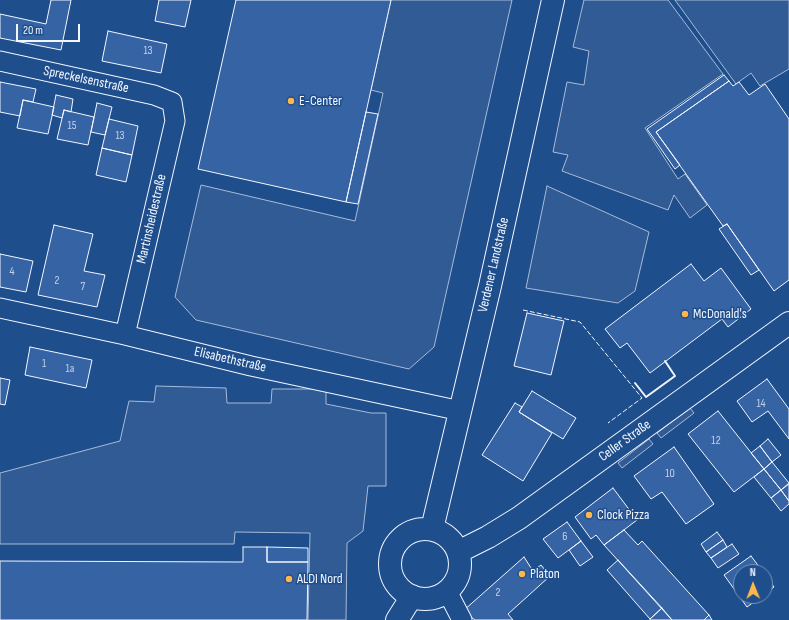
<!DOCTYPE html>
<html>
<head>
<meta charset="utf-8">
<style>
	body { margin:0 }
	#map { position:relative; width:789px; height:620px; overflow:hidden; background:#1f4e8c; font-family:"Sofia Sans Condensed",sans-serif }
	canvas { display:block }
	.north { position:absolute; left:733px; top:564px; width:40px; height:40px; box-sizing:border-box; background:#1f4e8c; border:1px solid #7391ba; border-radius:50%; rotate:359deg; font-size:11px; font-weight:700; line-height:16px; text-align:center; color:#f2f6ff }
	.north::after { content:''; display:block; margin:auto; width:14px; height:18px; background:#ffb74d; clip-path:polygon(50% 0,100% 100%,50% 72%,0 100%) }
	.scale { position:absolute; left:16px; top:24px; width:64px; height:18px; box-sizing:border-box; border:2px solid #f2f6ff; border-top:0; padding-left:5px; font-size:12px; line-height:14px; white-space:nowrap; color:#f2f6ff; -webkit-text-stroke:3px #1f4e8c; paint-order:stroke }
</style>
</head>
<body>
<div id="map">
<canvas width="789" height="620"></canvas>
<div class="north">N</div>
<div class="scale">20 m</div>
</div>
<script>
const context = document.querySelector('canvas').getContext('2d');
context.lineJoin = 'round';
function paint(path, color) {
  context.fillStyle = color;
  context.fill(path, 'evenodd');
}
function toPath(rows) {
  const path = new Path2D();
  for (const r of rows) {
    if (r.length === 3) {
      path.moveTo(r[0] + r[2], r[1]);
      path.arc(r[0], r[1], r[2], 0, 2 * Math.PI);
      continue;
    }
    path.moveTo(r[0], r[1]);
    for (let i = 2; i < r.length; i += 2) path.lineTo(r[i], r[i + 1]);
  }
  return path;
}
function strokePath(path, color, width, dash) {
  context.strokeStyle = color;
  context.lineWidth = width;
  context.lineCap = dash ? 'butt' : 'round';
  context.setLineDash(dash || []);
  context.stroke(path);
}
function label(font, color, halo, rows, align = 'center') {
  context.font = font + ' "Sofia Sans Condensed",sans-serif';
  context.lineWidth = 3;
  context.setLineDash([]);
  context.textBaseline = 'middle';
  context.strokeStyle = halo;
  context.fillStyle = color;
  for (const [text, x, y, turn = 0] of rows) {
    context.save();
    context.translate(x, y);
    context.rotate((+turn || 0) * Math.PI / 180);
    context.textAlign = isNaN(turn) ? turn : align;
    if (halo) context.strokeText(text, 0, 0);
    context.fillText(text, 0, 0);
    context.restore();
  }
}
const parking = toPath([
	[391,0,512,0,434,347,409,369,196,320,175,297,201,185,355,221,383,93,371,90,391,0],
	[584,0,668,0,723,74,645,128,678,179,685,174,707,205,690,218,674,195,668,210,562,171,568,155,553,152,567,82,584,85,589,51,573,47,584,0],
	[675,0,789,0,789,69,760,86,751,73,736,84,675,0],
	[547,186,649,232,635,291,618,303,526,288,547,186],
	[156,386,226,388,227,403,271,403,272,389,326,389,326,404,371,413,386,413,386,486,368,486,363,531,347,543,346,620,308,620,310,533,235,532,234,544,0,544,0,473,120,441,129,401,154,402,156,386],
	[690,408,694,413,661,438,657,433,690,408],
	[649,439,653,444,622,468,618,463,649,439]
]);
paint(parking, '#305b95');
strokePath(parking, '#a8bbd7', 1);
const building = toPath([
	[51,0,71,0,61,50,0,38,0,14,46,24,51,0],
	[159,0,191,0,185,27,155,21,159,0],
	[236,0,391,0,346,202,198,169,236,0],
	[108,31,167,44,161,73,102,61,108,31],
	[724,75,729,81,656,132,680,165,675,169,647,129,724,75],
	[729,81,733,86,739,82,749,95,765,84,789,119,789,280,774,291,727,224,723,226,656,132,729,81],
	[0,82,36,89,33,102,23,100,20,116,0,112,0,82],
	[56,95,73,99,71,112,64,110,62,118,52,115,56,95],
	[23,100,54,107,48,134,17,128,23,100],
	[97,103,112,107,105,135,91,132,97,103],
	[64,110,94,117,88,145,57,139,64,110],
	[366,112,378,114,358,204,346,202,366,112],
	[109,119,138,126,132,155,102,148,109,119],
	[102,148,132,155,126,182,96,175,102,148],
	[727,224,759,270,751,275,719,229,727,224],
	[54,225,93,234,84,271,105,275,97,307,38,295,54,225],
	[0,254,33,261,26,292,0,287,0,254],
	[691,264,704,281,721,268,751,309,728,327,722,319,650,373,627,343,620,348,605,329,691,264],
	[527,313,564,321,551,375,514,366,527,313],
	[30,347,92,360,86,388,25,375,30,347],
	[0,378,10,380,5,405,0,404,0,378],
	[767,379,789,409,789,439,768,411,752,422,737,401,767,379],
	[532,391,576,418,563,439,519,412,532,391],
	[515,403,522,407,519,412,552,433,523,481,482,455,515,403],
	[718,411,764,469,734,492,688,434,718,411],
	[768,439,781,455,772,462,760,446,768,439],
	[760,446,772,462,764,469,751,453,760,446],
	[674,447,714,504,686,524,662,492,651,499,634,476,674,447],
	[772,462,789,483,781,490,764,469,772,462],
	[764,469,781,490,771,498,754,477,764,469],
	[789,484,789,501,781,490,789,484],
	[613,488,637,520,604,545,596,535,591,539,575,517,613,488],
	[781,490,789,501,789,504,781,511,771,498,781,490],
	[567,522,581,541,558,558,543,539,567,522],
	[624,530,638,545,642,541,709,615,704,620,672,620,604,545,624,530],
	[717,532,723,540,706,552,701,544,717,532],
	[723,540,727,547,711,558,706,552,723,540],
	[581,541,593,557,580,566,569,550,581,541],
	[732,544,739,554,718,568,711,558,732,544],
	[243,547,267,547,267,562,308,562,307,620,0,620,0,561,243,562,243,547],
	[267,547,308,548,308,562,267,562,267,547],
	[751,556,763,572,741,572,741,596,762,596,747,607,724,575,751,556],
	[524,557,533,571,541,565,550,576,508,614,513,620,475,620,463,611,524,557],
	[618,560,662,608,650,619,607,570,618,560],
	[765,575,774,587,765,594,765,575],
	[662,608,672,620,650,620,650,619,662,608],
	[709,615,712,620,704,620,709,615]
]);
paint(building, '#3563a3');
strokePath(building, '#f2f6ff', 1);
const street = toPath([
	[0,61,154,95,172,102,175,121,125,335],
	[0,308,125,335,251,366,461,411],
	[447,591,462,620]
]);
const secondary = toPath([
	[432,529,490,286,553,0],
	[425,564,35],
	[458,552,488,537,519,518,789,323],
	[397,620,412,596]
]);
strokePath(street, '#f2f6ff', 21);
strokePath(secondary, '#f2f6ff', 24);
strokePath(street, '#1f4e8c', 19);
strokePath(secondary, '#1f4e8c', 22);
strokePath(toPath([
	[523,310,580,322,642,398,608,423]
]), '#f2f6ff', 1, [5, 2]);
strokePath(toPath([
	[635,383,646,397,675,376,665,361]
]), '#f2f6ff', 2);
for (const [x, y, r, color] of [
	[291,101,4,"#ffb74d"],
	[685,314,4,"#ffb74d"],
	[589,515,4,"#ffb74d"],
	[522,574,4,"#ffb74d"],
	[289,579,4,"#ffb74d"]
]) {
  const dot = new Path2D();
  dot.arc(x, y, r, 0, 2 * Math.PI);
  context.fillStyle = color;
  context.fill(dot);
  strokePath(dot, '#1f4e8c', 1.5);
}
label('12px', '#c3d1e8', null, [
	["13",148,51],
	["15",72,126],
	["13",120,136],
	["4",12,272],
	["2",57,281],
	["7",83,287],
	["1",44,364],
	["1a",70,369],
	["14",761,404],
	["12",716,441],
	["10",670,474],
	["6",565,537],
	["2",498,593]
]);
label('14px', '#f2f6ff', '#1f4e8c', [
	["Spreckelsenstraße",86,80,12],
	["Martinsheidestraße",152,219,-77],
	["Verdener Landstraße",494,265,-77],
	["Elisabethstraße",230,360,13],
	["Celler Straße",625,441,-36]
]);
label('14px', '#f2f6ff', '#1f4e8c', [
	["E-Center",299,101],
	["McDonald's",693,314],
	["Clock Pizza",597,515],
	["Platon",530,574],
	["ALDI Nord",297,579]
], 'left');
</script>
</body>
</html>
